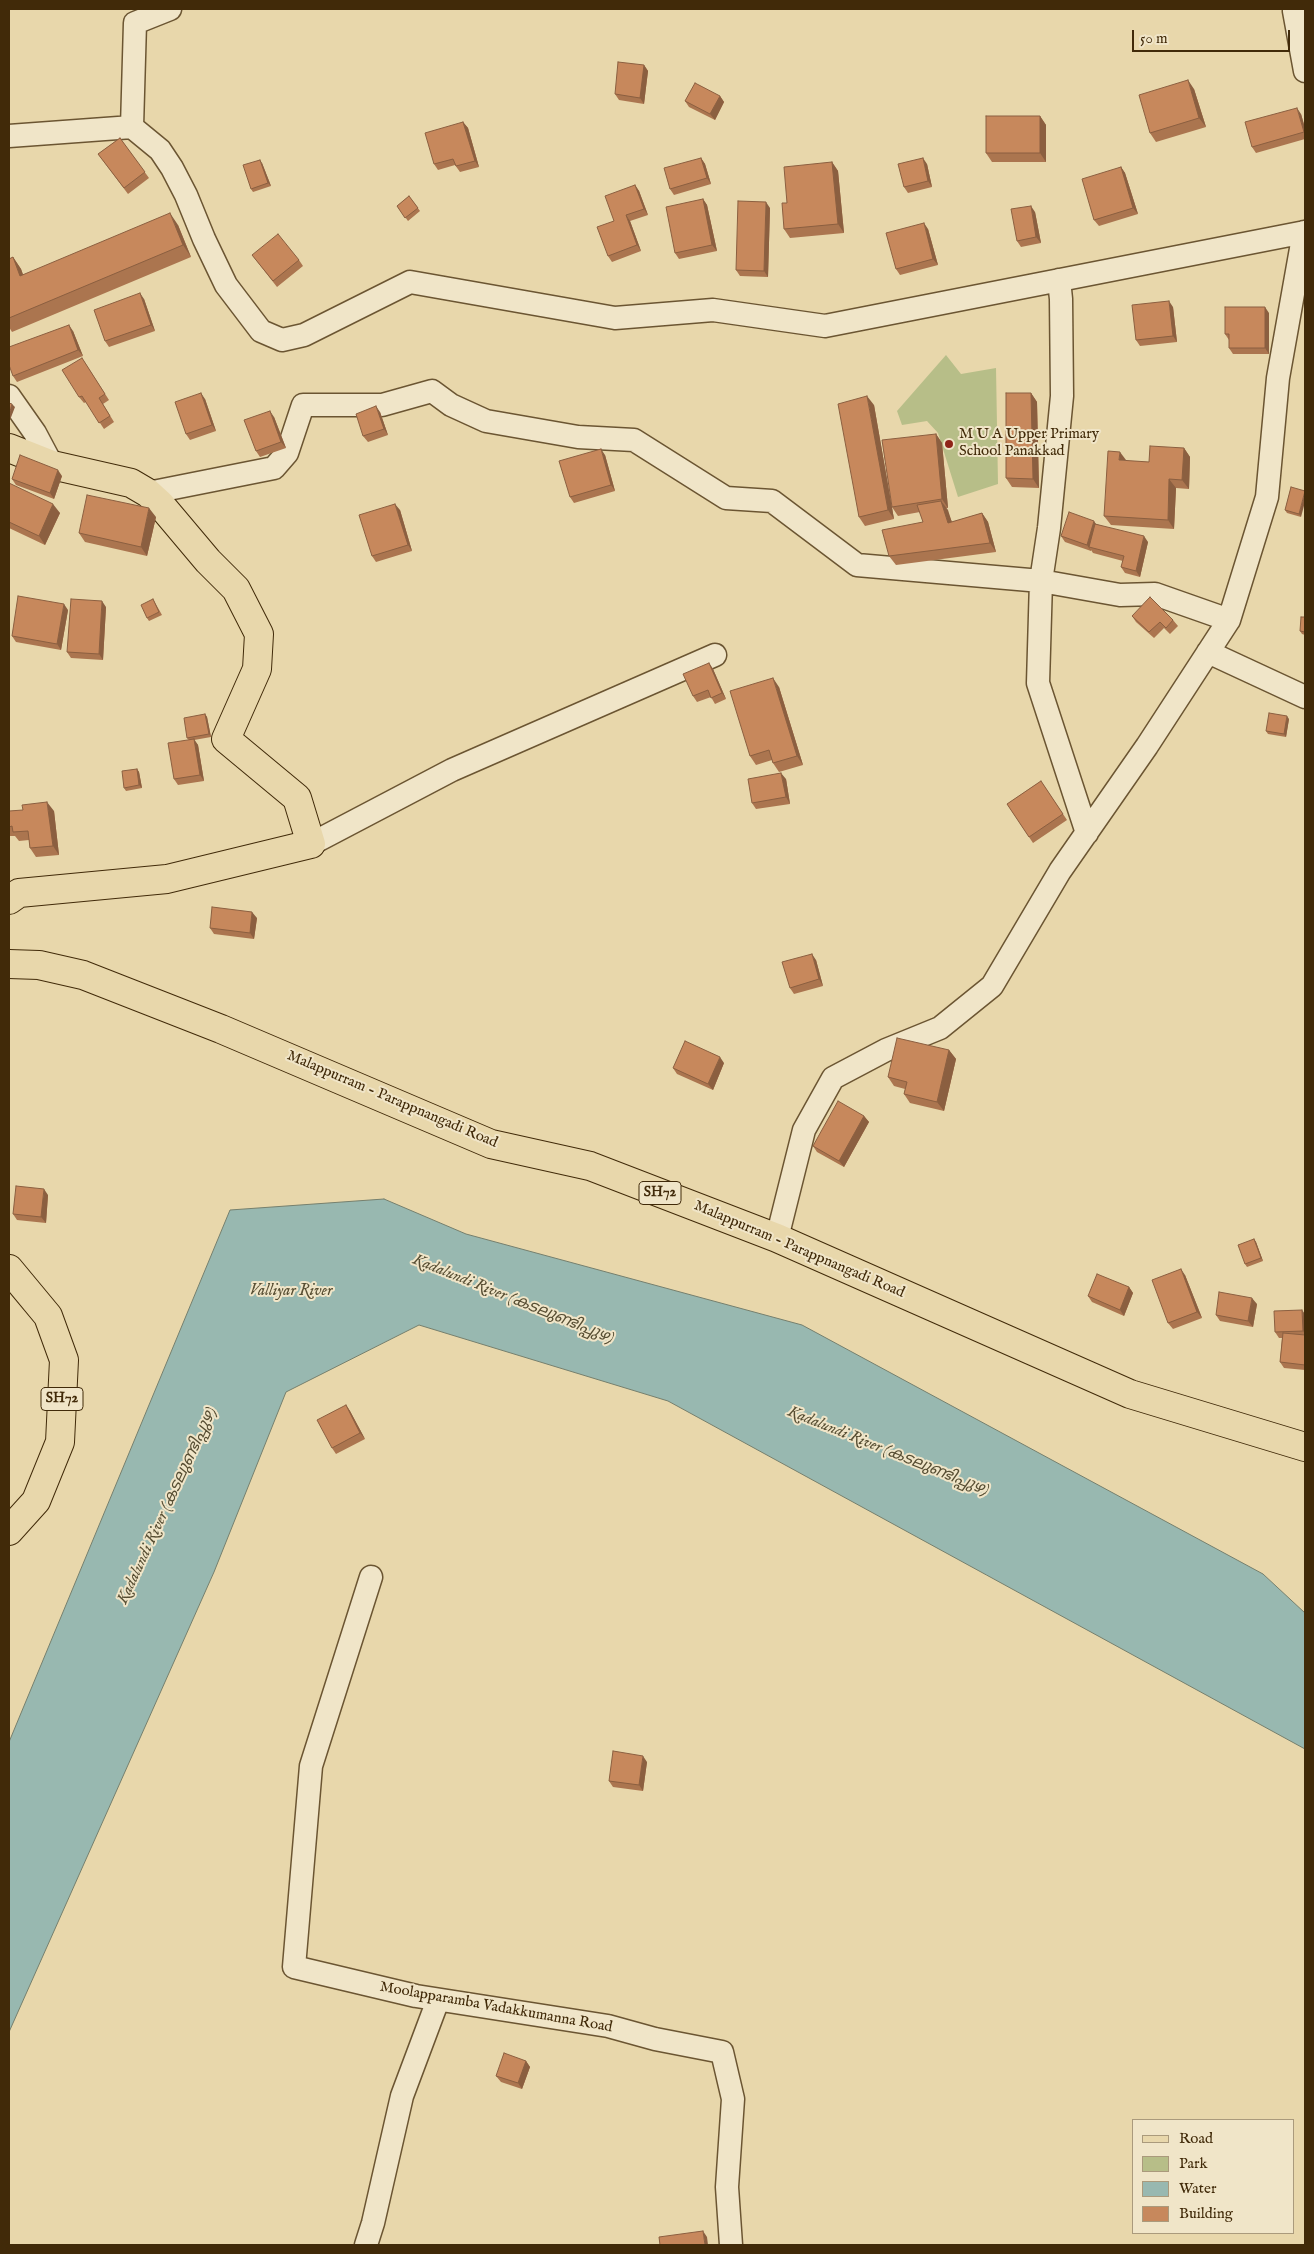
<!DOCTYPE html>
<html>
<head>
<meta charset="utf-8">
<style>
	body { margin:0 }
	#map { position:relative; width:1314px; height:2254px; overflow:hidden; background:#e8d7ab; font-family:"IM FELL English",serif }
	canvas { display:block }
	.frame { position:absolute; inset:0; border:10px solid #412a09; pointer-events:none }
	.legend { position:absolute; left:1132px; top:2119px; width:162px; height:115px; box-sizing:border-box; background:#f0e5c8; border:1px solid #aa9a7c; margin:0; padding:6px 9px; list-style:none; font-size:15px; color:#412a09 }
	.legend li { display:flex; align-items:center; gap:10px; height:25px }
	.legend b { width:25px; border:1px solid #aa9a7c }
	.scale { position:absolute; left:1132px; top:30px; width:158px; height:22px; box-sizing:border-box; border:2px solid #412a09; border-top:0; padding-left:6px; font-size:15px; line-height:18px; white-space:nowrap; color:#412a09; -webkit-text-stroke:4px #f0e5c8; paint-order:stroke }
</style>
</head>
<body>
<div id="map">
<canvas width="1314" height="2254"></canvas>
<div class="frame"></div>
<ul class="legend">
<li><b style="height:6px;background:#e8d7ab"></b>Road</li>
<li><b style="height:14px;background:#b7be88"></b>Park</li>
<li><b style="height:14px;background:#98b8b0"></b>Water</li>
<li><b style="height:14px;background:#c7885c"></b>Building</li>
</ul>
<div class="scale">50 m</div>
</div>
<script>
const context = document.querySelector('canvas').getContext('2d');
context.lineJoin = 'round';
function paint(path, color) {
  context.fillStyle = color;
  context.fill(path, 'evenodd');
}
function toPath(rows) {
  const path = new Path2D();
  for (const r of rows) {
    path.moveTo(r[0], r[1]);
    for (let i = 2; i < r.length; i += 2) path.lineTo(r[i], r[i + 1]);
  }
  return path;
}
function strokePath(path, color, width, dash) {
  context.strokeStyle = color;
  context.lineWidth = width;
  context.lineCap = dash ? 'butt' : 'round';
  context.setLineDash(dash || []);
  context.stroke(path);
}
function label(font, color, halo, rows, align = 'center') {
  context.font = font + ' "IM FELL English","Noto Sans Malayalam",serif';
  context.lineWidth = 4;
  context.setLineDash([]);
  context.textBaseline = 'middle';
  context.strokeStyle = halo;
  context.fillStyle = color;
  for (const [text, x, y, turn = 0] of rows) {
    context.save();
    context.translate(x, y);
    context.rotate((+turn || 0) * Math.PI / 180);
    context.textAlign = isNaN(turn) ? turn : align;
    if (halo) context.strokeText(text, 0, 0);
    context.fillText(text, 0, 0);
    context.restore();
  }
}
paint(toPath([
	[946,355,961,374,996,368,998,484,958,497,938,433,927,421,902,425,897,411]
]), '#b7be88');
const water = toPath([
	[384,1199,466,1234,802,1325,1263,1574,1305,1613,1305,1749,668,1401,419,1325,286,1392,214,1572,9,2032,9,1742,230,1210,384,1199]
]);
paint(water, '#98b8b0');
strokePath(water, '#757f6d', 1);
const minor = toPath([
	[1294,11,1305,71],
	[132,127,135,23,170,9],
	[9,136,132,127,160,150,172,168,186,195,204,239,226,285,261,331,282,340,304,335,410,282,615,318,713,310,825,326,1305,232],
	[1059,280,1061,299,1062,396,1049,528,1041,581,1038,683,1087,833],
	[9,396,35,433,52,465],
	[148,493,274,468,287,453,303,405,382,405,432,391,451,405,486,421,578,437,634,440,726,498,772,501,857,565,1041,581,1120,595,1155,594,1229,620],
	[1208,652,1305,697],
	[311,844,452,770,715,655],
	[777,1238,804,1130,833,1078,886,1050,940,1028,992,986,1060,871,1147,746,1229,620,1267,497,1278,378,1304,232],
	[371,1577,311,1766,294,1967,416,1996,608,2026,655,2039,722,2052,733,2099,727,2187,731,2245],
	[366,2245,373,2223,402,2096,438,2000]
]);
const major = toPath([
	[9,448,52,465,131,483,148,493,160,504,208,561,236,589,259,634,257,669,226,739,297,798,311,844,167,879,19,893,9,900],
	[9,964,39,965,83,975,221,1029,491,1144,590,1166,777,1238,1130,1394,1305,1447],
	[9,1269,48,1316,64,1360,60,1442,36,1501,9,1531]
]);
strokePath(minor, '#6b5532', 25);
strokePath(major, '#412a09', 30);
strokePath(minor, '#f0e5c8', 22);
strokePath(major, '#e8d7ab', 28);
paint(toPath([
	[644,65,648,71,644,104,619,100,615,94],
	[1194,89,1206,127,1156,142,1150,133],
	[720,96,724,102,715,120,689,107,685,101],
	[1301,114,1305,128,1305,139,1256,153,1252,147],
	[1040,116,1046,125,1046,162,992,162,986,153],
	[463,122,468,128,479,167,460,172,455,165,438,170,434,164],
	[120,138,149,178,128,194,98,154],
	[701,158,705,164,711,184,674,195,670,189],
	[832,162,838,171,844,233,790,238,784,229],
	[262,163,271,186,253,192,251,189],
	[927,164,932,187,908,193,904,187],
	[1121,167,1125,173,1138,214,1099,226,1094,220],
	[635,185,639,191,648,215,630,221,641,251,612,262,608,256],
	[409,196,420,211,408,221,397,206],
	[703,199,707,205,717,251,679,259,675,253],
	[770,208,768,277,740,276,736,270],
	[1035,212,1041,243,1021,247,1017,241],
	[178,225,191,257,12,332,9,327,9,259,13,257,21,269,23,275],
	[928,229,938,265,900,275,896,269],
	[252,255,299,260,303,266,277,287],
	[144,299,155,331,109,347,105,341],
	[1173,307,1177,342,1140,346,1136,340],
	[1269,313,1269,354,1233,354,1229,348,1229,340,1225,334],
	[73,331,83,356,17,382,13,376],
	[82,358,109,400,103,404,114,422,104,429,86,402,84,403,79,397],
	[1031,393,1037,402,1039,488,1012,487,1006,478],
	[205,399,216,431,190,440,186,434],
	[874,405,894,519,865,526,859,517],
	[380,412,388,435,368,442,363,436],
	[274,417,286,448,260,457,256,451],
	[936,434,942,443,948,508,946,508,952,522,982,513,988,522,996,552,896,565,889,556,923,522,920,512,898,516,892,507],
	[1184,448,1190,457,1189,489,1176,488,1174,529,1111,525,1104,516,1126,461,1149,462],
	[605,455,615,491,574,503,570,497],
	[62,476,54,499,16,485,12,479],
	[9,483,60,513,45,545,9,528],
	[1291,487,1301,517,1287,513,1285,510],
	[400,510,412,551,376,562,372,556],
	[156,517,147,556,85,542,79,533],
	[1096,524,1148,542,1140,577,1125,573,1121,567,1123,561,1093,553,1091,550,1091,551,1065,542,1061,536],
	[153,599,162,615,149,621,147,618],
	[106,607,103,660,71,658,67,652],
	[68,610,61,650,16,642,12,636],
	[1132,616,1173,620,1178,626,1170,634,1164,628,1154,638,1136,622],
	[1305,617,1305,635,1302,634,1300,631],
	[709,663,713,669,726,699,715,704,711,697,697,702,693,696],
	[779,687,803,765,779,772,773,763,772,760,756,765,750,756],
	[205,714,207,717,211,737,194,740,198,745,204,781,178,785,174,779,189,740,187,738],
	[1289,719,1286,737,1268,734,1266,731],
	[137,769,139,772,142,788,126,791,124,788],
	[786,779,790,804,756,809,752,803],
	[1041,781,1067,820,1033,843,1007,804],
	[9,811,54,811,59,855,36,857,30,848,29,840,19,841,15,836,9,836],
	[257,918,254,939,214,934,210,928],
	[816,960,823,986,794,994,790,988],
	[949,1050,956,1059,944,1111,910,1103,904,1094,905,1089,894,1086,888,1077],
	[724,1063,713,1090,677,1074,673,1068],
	[864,1116,869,1122,844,1167,817,1152,813,1146],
	[48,1195,46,1223,17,1220,13,1214],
	[1254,1239,1256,1242,1263,1261,1247,1267,1245,1264],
	[1185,1275,1202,1318,1173,1329,1168,1323],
	[1129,1287,1133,1293,1124,1316,1092,1302,1088,1296],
	[1257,1304,1253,1327,1220,1321,1216,1315],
	[1305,1314,1305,1370,1284,1368,1280,1362,1282,1338,1279,1338,1275,1332],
	[346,1405,350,1411,365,1439,336,1454,332,1448],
	[647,1762,643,1791,613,1787,609,1781],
	[526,2061,530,2067,522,2089,501,2082,496,2076]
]), '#ab754f');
paint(toPath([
	[644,65,648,71,644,104,640,98],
	[1188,80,1194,89,1206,127,1199,118],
	[720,96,724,102,715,120,710,114],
	[1297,108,1301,114,1305,128,1305,134],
	[1040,116,1046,125,1046,162,1040,153],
	[463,122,468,128,479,167,475,161],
	[701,158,705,164,711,184,707,178],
	[923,158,927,164,932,187,928,181],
	[260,160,262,163,271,186,268,183],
	[832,162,838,171,844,233,838,224],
	[1121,167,1125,173,1138,214,1133,208],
	[635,185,639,191,648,215,644,209],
	[703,199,707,205,717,251,712,245],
	[766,202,770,208,768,277,764,271],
	[1031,206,1035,212,1041,243,1036,237],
	[170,213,178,225,191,257,183,245],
	[626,215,630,221,641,251,637,245],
	[924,223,928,229,938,265,933,259],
	[13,257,21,269,28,288,20,276],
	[140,293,144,299,155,331,151,325],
	[1169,301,1173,307,1177,342,1173,336],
	[1265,307,1269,313,1269,354,1265,348],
	[69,325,73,331,83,356,78,350],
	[201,393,205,399,216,431,212,425],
	[1031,393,1037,402,1039,488,1033,479],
	[867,396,874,405,894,519,888,510],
	[12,404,15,407,10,420,9,418,9,415],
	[376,406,380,412,388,435,384,429],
	[270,411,274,417,286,448,281,442],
	[936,434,942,443,948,508,942,499],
	[1184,448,1190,457,1189,489,1182,480],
	[601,449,605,455,615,491,611,485],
	[1120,452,1126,460,1119,460],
	[58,470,62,476,54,499,50,493],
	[1169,479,1176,488,1174,529,1168,520],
	[1305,491,1305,502,1301,517,1299,514],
	[941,501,948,510,955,532,948,523],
	[53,504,60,513,45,545,39,536],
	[395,504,400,510,412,551,408,545],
	[149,508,156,517,147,556,141,547],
	[982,513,988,522,996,552,990,543],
	[1094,521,1098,527,1089,547,1091,551,1087,545],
	[1144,536,1148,542,1140,577,1136,571],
	[102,601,106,607,103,660,99,654],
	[64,604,68,610,61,650,57,644],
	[709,663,713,669,726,699,722,693],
	[773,678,779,687,803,765,797,756],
	[205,714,207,717,211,737,209,734],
	[1287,716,1289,719,1286,737,1284,734],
	[194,739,198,745,204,781,200,775],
	[137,769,139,772,142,788,139,785],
	[781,773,786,779,790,804,786,797],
	[47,802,54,811,59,855,53,846],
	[252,912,257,918,254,939,250,933],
	[812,954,816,960,823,986,819,979],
	[949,1050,956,1059,944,1111,937,1102],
	[720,1057,724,1063,713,1090,708,1084],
	[864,1116,869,1122,844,1167,839,1161],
	[44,1189,48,1195,46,1223,41,1217],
	[1254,1239,1256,1242,1263,1261,1261,1258],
	[1181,1269,1185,1275,1202,1318,1197,1312],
	[1129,1287,1133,1293,1124,1316,1120,1310],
	[1252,1298,1257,1304,1253,1327,1248,1321],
	[1302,1310,1305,1314,1305,1334,1303,1331],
	[346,1405,350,1411,365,1439,360,1433],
	[643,1756,647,1762,643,1791,639,1785],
	[526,2061,530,2067,522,2089,518,2083],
	[703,2231,707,2237,708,2245,705,2245]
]), '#8b5f40');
const building = toPath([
	[618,62,644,65,640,98,615,94,618,62],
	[1188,80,1199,118,1150,133,1139,95,1188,80],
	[695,83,720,96,710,114,685,101,695,83],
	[1297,108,1304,132,1252,147,1245,122,1297,108],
	[986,116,1040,116,1040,153,986,153,986,116],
	[463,122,475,161,456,166,453,159,434,164,425,133,463,122],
	[120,138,145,172,124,188,98,154,120,138],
	[701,158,707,178,670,189,664,168,701,158],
	[923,158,928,181,904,187,898,164,923,158],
	[260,160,268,183,251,189,243,165,260,160],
	[832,162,838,224,784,229,782,203,787,203,784,167,832,162],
	[1121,167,1133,208,1094,220,1082,179,1121,167],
	[635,185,644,209,626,215,637,245,608,256,597,227,614,221,605,196,635,185],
	[409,196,418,208,405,218,397,206,409,196],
	[703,199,712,245,675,253,666,207,703,199],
	[738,201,766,202,764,271,736,270,738,201],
	[1031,206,1036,237,1017,241,1011,209,1031,206],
	[170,213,183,245,9,318,9,259,13,257,20,276,170,213],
	[924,223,933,259,896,269,886,233,924,223],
	[278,234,299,260,273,281,252,255,278,234],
	[140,293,151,325,105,341,94,310,140,293],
	[1169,301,1173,336,1136,340,1132,305,1169,301],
	[1225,307,1265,307,1265,348,1229,348,1229,334,1225,334,1225,307],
	[69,325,78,350,13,376,9,365,9,347,69,325],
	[82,358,105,394,99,398,110,416,99,423,82,396,79,397,62,370,82,358],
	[201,393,212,425,186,434,175,402,201,393],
	[1006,393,1031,393,1033,479,1006,478,1006,393],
	[867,396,888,510,859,517,838,404,867,396],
	[9,403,12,404,9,415,9,403],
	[376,406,384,429,363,436,356,414,376,406],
	[270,411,281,442,256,451,244,420,270,411],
	[936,434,942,499,892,507,882,440,936,434],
	[1150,446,1184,448,1182,480,1169,479,1168,520,1104,516,1108,451,1120,452,1119,460,1149,462,1150,446],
	[601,449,611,485,570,497,559,461,601,449],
	[20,455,58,470,50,493,12,479,20,455],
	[9,483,53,504,39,536,9,522,9,483],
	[1291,487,1305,491,1299,514,1285,510,1291,487],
	[87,495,149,508,141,547,79,533,87,495],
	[941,501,948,523,982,513,990,543,889,556,882,530,923,522,917,505,941,501],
	[395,504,408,545,372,556,359,515,395,504],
	[1069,512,1094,521,1087,545,1061,536,1069,512],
	[1095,524,1144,536,1136,571,1121,567,1124,556,1089,547,1095,524],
	[18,596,64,604,57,644,12,636,18,596],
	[1150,597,1173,620,1166,628,1160,622,1149,632,1132,616,1150,597],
	[71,599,102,601,99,654,67,652,71,599],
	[153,599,159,612,147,618,141,605,153,599],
	[1301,617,1305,617,1305,632,1300,631,1301,617],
	[709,663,722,693,711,698,708,690,693,696,683,674,709,663],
	[773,678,797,756,773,763,769,750,750,756,730,691,773,678],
	[1269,713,1287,716,1284,734,1266,731,1269,713],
	[205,714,209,734,187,738,184,718,205,714],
	[194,739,200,775,174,779,168,743,194,739],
	[137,769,139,785,124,788,122,771,137,769],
	[781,773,786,797,752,803,748,779,781,773],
	[1041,781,1063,814,1029,837,1007,804,1041,781],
	[47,802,53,846,30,848,28,831,13,832,12,826,9,827,9,811,23,810,22,805,47,802],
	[212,907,252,912,250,933,210,928,212,907],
	[812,954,819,979,790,988,782,962,812,954],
	[897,1038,949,1050,937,1102,904,1094,907,1082,888,1077,897,1038],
	[685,1041,720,1057,708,1084,673,1068,685,1041],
	[838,1101,864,1116,839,1161,813,1146,838,1101],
	[16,1186,44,1189,41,1217,13,1214,16,1186],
	[1254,1239,1261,1258,1245,1264,1238,1245,1254,1239],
	[1181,1269,1197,1312,1168,1323,1152,1280,1181,1269],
	[1097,1274,1129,1287,1120,1310,1088,1296,1097,1274],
	[1219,1292,1252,1298,1248,1321,1216,1315,1219,1292],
	[1302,1310,1303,1331,1275,1332,1274,1311,1302,1310],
	[1283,1333,1305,1335,1305,1365,1280,1362,1283,1333],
	[346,1405,360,1433,332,1448,317,1420,346,1405],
	[613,1751,643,1756,639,1785,609,1781,613,1751],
	[504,2053,526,2061,518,2083,496,2076,504,2053],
	[703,2231,705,2245,660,2245,659,2237,703,2231]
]);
paint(building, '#c7885c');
strokePath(building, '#8b5f40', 1);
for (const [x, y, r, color] of [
	[949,444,5,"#8f2418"]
]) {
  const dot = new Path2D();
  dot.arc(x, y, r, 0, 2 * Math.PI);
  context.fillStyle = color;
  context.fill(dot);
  strokePath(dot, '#f0e5c8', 2);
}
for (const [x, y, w] of [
	[660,1193,42],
	[62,1399,42]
]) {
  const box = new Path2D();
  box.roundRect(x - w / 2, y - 11.5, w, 23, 4);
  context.fillStyle = '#f0e5c8';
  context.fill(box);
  strokePath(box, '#412a09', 1);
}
label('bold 14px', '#412a09', null, [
	["SH72",660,1193],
	["SH72",62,1399]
]);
label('15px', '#412a09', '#f0e5c8', [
	["M U A Upper Primary",959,435],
	["School Panakkad",959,452]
], 'left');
label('15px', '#412a09', '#f0e5c8', [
	["Malappurram - Parappnangadi Road",392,1100,23],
	["Malappurram - Parappnangadi Road",799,1250,23],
	["Moolapparamba Vadakkumanna Road",496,2008,10]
]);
label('italic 16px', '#574e33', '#f0e5c8', [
	["Valliyar River",291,1292],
	["Kadalundi River (കടലുണ്ടിപ്പുഴ)",513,1300,22],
	["Kadalundi River (കടലുണ്ടിപ്പുഴ)",888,1452,22],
	["Kadalundi River (കടലുണ്ടിപ്പുഴ)",168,1506,-65]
]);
</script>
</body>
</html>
